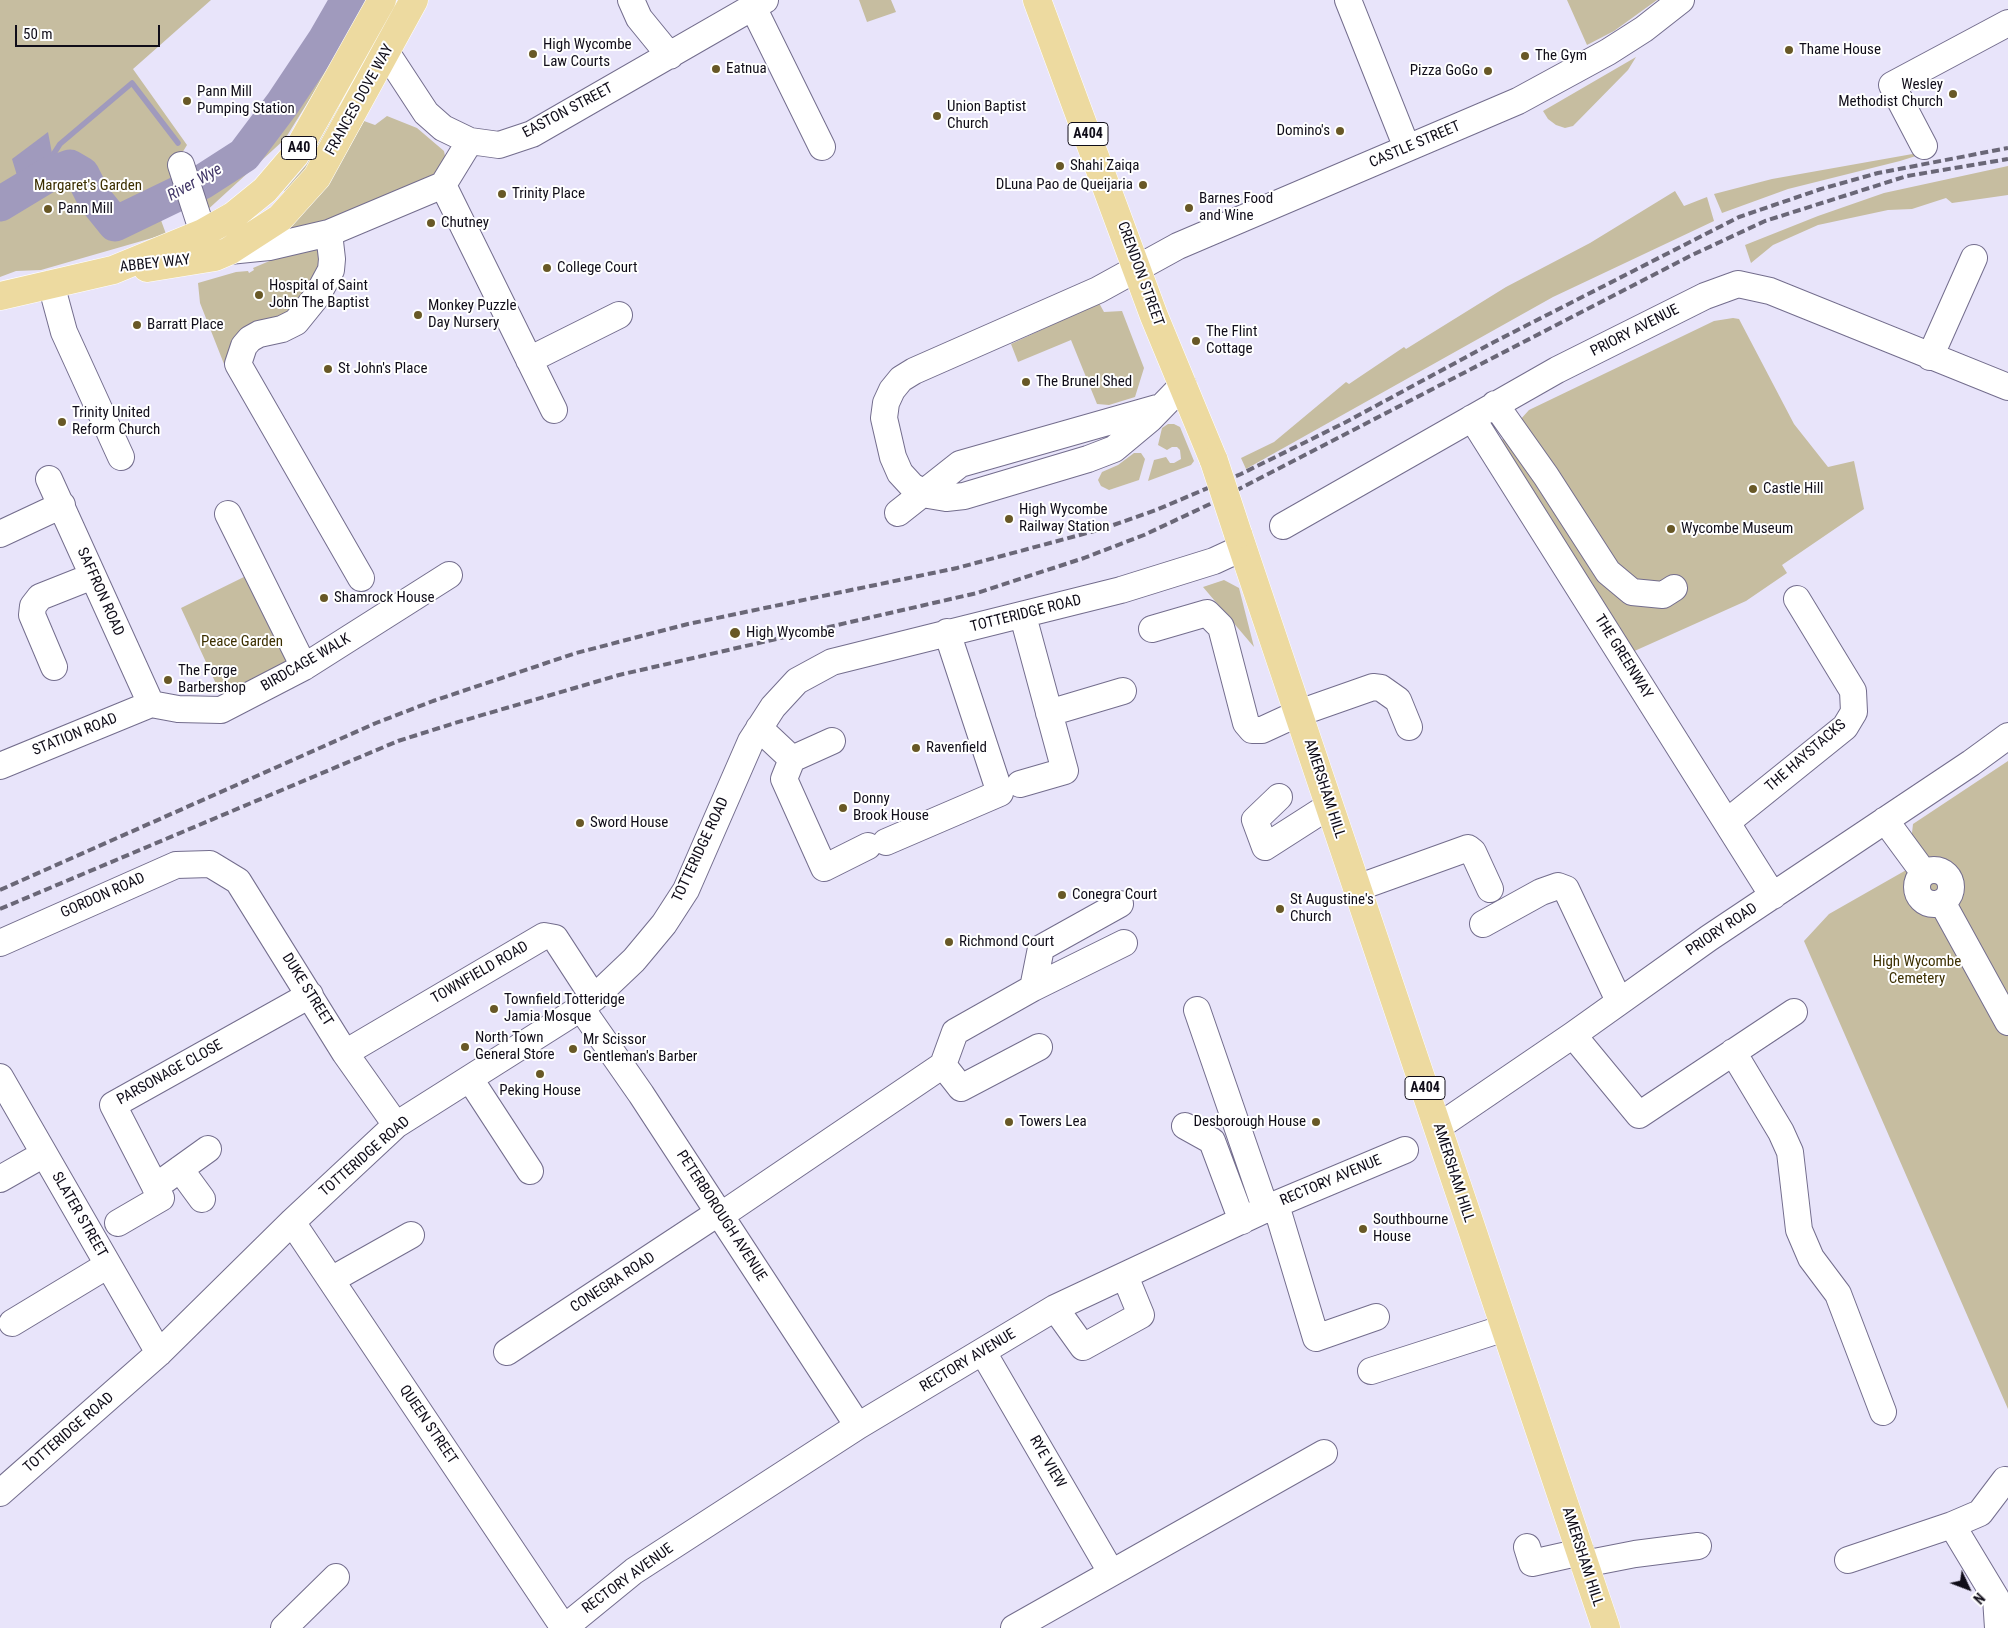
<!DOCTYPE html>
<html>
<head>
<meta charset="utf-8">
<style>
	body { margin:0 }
	#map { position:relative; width:2008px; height:1628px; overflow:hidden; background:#e8e4fa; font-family:"Roboto Condensed",sans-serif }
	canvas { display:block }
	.north { position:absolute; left:1943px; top:1563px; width:50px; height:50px; -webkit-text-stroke:4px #fff; paint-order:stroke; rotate:133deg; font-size:14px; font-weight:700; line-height:20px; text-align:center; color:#100d19 }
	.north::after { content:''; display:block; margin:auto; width:18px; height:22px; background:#100d19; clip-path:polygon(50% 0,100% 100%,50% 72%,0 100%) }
	.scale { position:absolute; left:15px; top:25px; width:145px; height:22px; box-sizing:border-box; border:2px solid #100d19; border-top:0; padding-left:6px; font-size:15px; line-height:18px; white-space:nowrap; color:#100d19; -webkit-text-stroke:4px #fff; paint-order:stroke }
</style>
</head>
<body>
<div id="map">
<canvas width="2008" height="1628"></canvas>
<div class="north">N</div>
<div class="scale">50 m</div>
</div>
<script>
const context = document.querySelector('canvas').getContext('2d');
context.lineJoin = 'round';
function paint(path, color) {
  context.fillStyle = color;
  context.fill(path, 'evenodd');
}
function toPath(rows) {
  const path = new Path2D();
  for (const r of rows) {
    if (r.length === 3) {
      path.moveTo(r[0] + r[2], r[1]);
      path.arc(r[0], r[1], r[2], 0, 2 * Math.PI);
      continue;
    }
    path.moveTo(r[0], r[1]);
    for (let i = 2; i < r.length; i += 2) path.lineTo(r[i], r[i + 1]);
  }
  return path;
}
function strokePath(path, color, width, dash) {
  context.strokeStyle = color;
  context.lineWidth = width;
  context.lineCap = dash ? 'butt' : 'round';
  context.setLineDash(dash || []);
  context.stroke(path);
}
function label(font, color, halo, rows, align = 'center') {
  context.font = font + ' "Roboto Condensed",sans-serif';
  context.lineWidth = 4;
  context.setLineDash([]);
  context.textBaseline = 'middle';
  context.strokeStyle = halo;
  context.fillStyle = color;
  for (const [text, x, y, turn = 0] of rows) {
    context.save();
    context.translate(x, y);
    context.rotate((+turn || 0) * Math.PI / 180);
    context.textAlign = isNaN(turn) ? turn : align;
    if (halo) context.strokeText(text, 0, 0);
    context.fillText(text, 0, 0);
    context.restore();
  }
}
paint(toPath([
	[0,0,211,0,133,69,187,145,171,171,172,190,154,201,166,234,41,270,16,271,0,277,0,221,6,218,0,205],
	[350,0,365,0,324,76,285,139,204,213,200,201,241,171,289,120],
	[859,0,891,0,896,12,867,22],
	[1567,0,1657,0,1614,31,1587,45],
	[1636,57,1628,70,1573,126,1565,128,1556,125,1548,119,1543,111],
	[339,106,346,110,324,149,288,194,284,191,307,164],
	[387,116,417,128,444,151,446,161,443,173,353,214,282,232,323,187,340,164,364,121,375,125],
	[1935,150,1900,161,1788,189,1722,213,1714,194,1772,179],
	[2008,166,2008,195,1952,203,1946,198,1912,209,1888,210,1818,225,1773,245,1751,263,1745,245,1818,216,1884,193],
	[1675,191,1684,206,1707,197,1714,221,1553,297,1246,469,1241,458,1274,442,1346,382,1349,384,1404,347,1406,349,1506,287,1590,243],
	[314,247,321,253,320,262,302,300,288,316,232,352,224,364,200,303,198,283,236,272,248,271,249,273,254,270,253,268,293,251],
	[1099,303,1104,312,1122,311,1144,368,1135,397,1109,405,1097,404,1071,340,1018,362,1011,344],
	[1733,318,1739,319,1794,424,1828,467,1854,461,1864,509,1782,565,1787,573,1746,601,1630,653,1501,441,1529,410,1714,321],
	[1168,424,1174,424,1180,427,1194,461,1191,465,1148,481,1154,460,1166,457,1170,463,1174,463,1181,459,1180,450,1177,447,1172,447,1167,450,1158,445,1162,428],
	[1134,453,1141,453,1145,459,1139,480,1109,490,1101,486,1098,480,1102,472,1118,465],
	[252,573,298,662,223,699,181,608],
	[1224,580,1239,588,1254,647,1203,587],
	[2008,761,2008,1409,1804,941,1829,914,1908,869,1913,824]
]), '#c6bda0');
paint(toPath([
	[48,132,54,164,66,172,64,181,55,188,22,192,12,159]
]), '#a09abd');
strokePath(toPath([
	[49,161,60,144,132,83,178,143]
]), '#a09abd', 5.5);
strokePath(toPath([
	[0,204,48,175,70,167,82,174,94,198,115,224,202,182,244,155,283,103,325,40,348,0]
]), '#a09abd', 35);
const minor = toPath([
	[631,0,639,18,670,56],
	[1348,0,1407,148],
	[753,7,822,147],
	[386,52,426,113,443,128,470,141,499,145,532,134,765,0],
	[1924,146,1892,85,2008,23],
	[181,165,203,233],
	[443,185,554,410],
	[329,233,332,259,331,270,317,296,296,322,282,329,259,334,250,339,244,346,238,364,361,578],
	[229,251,269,247,329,233,443,185,470,141],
	[51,284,64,332,121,457],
	[1930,357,1974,258],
	[529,360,619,315],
	[1183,385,1150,419,1114,449,1088,459,964,496,946,498,928,495,912,486,900,473,893,457,884,418,886,403,892,390,901,379,914,371,1098,290,1178,246,1518,101,1608,52,1644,29,1681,0],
	[1495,404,1546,476,1608,572,1632,592,1663,595,1674,588],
	[1472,418,1773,896],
	[49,479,151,704],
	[898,513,960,464,1157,408],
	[228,514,304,667],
	[1283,526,1557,370,1705,296,1738,284,1770,291,2008,387],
	[0,534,62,505],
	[1152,629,1207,613,1221,627,1246,723,1252,730,1262,730,1299,713,1373,687,1381,688,1398,700,1409,727],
	[54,667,32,615,33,606,40,597,93,576],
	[151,704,178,709,221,710,304,667,449,575],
	[1049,713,1123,691],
	[759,728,792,759,832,741],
	[792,759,784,779,824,868,868,846],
	[0,766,151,704],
	[1020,784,1065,771,1023,616],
	[1279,797,1255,820,1265,847,1329,806],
	[1885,820,1924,873],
	[1727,822,1845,727,1854,712,1853,691,1797,599],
	[886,842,1000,793,947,632],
	[1934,887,17],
	[1357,888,1468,848,1473,852,1490,889],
	[1942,902,2008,1022],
	[1483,924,1541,892,1558,886,1566,889,1619,1001],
	[0,943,176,865,210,864,238,881,345,1053,396,1125],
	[1033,988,1041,948,1120,904],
	[581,1008,641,1094,858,1426],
	[1197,1010,1266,1210],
	[1573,1035,1639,1115,1794,1012],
	[1733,1052,1781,1132,1790,1152,1799,1230,1811,1258,1838,1294,1883,1412],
	[345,1053,544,936,555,938,594,998],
	[943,1065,961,1088,1039,1047],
	[0,1077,159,1353],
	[470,1079,530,1171],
	[1185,1126,1212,1141,1242,1221],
	[1438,1127,1573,1035,1709,938,1971,763,2008,736],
	[180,1169,202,1199],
	[0,1179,44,1154],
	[155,1187,208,1149],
	[1276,1205,1316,1338,1376,1317],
	[720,1216,943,1065,955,1032,1033,988,1124,943],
	[292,1222,564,1628,634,1571,858,1426,1055,1308,1279,1203,1405,1150],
	[118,1223,161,1198,113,1105,310,995],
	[331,1280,411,1235],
	[1055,1308,1083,1347,1141,1315,1125,1276],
	[12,1323,108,1265],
	[507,1352,718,1213],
	[983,1352,1111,1572],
	[1371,1371,1505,1328],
	[0,1493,159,1353,292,1222,396,1125,581,1008,594,998,634,960,664,924,686,890,751,741,773,707,797,681,832,662,1121,590,1214,561,1242,548],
	[1527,1547,1532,1563,1581,1552],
	[1848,1560,1952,1525],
	[1584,1564,1635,1554,1698,1546],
	[284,1628,336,1577],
	[1014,1628,1324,1453],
	[1998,1628,1996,1598,1952,1525,1980,1513,2005,1480]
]);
const major = toPath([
	[1037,0,1154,316,1214,461],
	[147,268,215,257,229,251,280,218,317,177,414,0],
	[0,296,113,270,203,233,233,216,265,190,295,155,382,0],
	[1238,534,1606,1628]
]);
strokePath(minor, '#736d8d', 28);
strokePath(major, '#fff', 29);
strokePath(minor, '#fff', 26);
strokePath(major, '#eddaa0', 28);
strokePath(toPath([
	[0,890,376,723,433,701,576,653,688,624,957,568,1102,529,1156,510,1241,474,1346,422,1494,342,1739,217,1821,189,1878,173,2008,148],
	[0,909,398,741,455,723,619,675,977,593,1084,558,1144,535,1210,504,1690,256,1765,221,1907,176,2008,159]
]), '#6a6777', 4, [8, 4]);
const majorBridge = toPath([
	[1214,461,1238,534]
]);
strokePath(majorBridge, '#fff', 29, []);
strokePath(majorBridge, '#eddaa0', 28);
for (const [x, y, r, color] of [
	[1789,50,5,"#685826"],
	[533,54,5,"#685826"],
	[1525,56,5,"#685826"],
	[716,69,5,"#685826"],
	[1488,71,5,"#685826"],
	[1953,94,5,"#685826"],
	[187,101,5,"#685826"],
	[937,116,5,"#685826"],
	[1340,131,5,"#685826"],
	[1060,166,5,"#685826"],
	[1143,185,5,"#685826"],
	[502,194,5,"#685826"],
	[1189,208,5,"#685826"],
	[48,209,5,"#685826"],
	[431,223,5,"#685826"],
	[547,268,5,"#685826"],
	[259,295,5,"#685826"],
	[418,315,5,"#685826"],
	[137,325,5,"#685826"],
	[1196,341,5,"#685826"],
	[328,369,5,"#685826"],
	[1026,382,5,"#685826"],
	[62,422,5,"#685826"],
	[1753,489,5,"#685826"],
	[1009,519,5,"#685826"],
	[1671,529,5,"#685826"],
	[324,598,5,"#685826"],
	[735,633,6,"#685826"],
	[168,680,5,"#685826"],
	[916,748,5,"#685826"],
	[843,808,5,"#685826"],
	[580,823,5,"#685826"],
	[1062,895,5,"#685826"],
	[1280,909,5,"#685826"],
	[949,942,5,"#685826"],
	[494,1009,5,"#685826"],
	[465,1047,5,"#685826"],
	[573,1049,5,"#685826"],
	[540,1074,5,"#685826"],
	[1009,1122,5,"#685826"],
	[1316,1122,5,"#685826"],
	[1363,1229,5,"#685826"]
]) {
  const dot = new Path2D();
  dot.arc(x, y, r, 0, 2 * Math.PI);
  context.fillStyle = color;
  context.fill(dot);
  strokePath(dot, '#fff', 2);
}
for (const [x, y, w] of [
	[1088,134,40],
	[299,148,35],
	[1425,1088,40]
]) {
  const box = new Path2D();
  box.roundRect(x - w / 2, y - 11.5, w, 23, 4);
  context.fillStyle = '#fff';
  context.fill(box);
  strokePath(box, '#100d19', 1);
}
label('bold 14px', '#100d19', null, [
	["A404",1088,134],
	["A40",299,148],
	["A404",1425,1088]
]);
label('15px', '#100d19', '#fff', [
	["High Wycombe",543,45],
	["Law Courts",543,62],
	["Thame House",1799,50],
	["The Gym",1535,56],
	["Eatnua",726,69],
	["Pizza GoGo",1478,71,"right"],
	["Wesley",1943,85,"right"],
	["Methodist Church",1943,102,"right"],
	["Pann Mill",197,92],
	["Pumping Station",197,109],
	["Union Baptist",947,107],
	["Church",947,124],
	["Domino's",1330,131,"right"],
	["Shahi Zaiqa",1070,166],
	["DLuna Pao de Queijaria",1133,185,"right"],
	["Trinity Place",512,194],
	["Barnes Food",1199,199],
	["and Wine",1199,216],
	["Pann Mill",58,209],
	["Chutney",441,223],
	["College Court",557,268],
	["Hospital of Saint",269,286],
	["John The Baptist",269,303],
	["Monkey Puzzle",428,306],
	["Day Nursery",428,323],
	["Barratt Place",147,325],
	["The Flint",1206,332],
	["Cottage",1206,349],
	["St John's Place",338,369],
	["The Brunel Shed",1036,382],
	["Trinity United",72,413],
	["Reform Church",72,430],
	["Castle Hill",1763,489],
	["High Wycombe",1019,510],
	["Railway Station",1019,527],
	["Wycombe Museum",1681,529],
	["Shamrock House",334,598],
	["High Wycombe",746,633],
	["The Forge",178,671],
	["Barbershop",178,688],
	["Ravenfield",926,748],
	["Donny",853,799],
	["Brook House",853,816],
	["Sword House",590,823],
	["Conegra Court",1072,895],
	["St Augustine's",1290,900],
	["Church",1290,917],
	["Richmond Court",959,942],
	["Townfield Totteridge",504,1000],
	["Jamia Mosque",504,1017],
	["North Town",475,1038],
	["General Store",475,1055],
	["Mr Scissor",583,1040],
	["Gentleman's Barber",583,1057],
	["Peking House",540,1091,"center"],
	["Towers Lea",1019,1122],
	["Desborough House",1306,1122,"right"],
	["Southbourne",1373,1220],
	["House",1373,1237]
], 'left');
label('15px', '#100d19', '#fff', [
	["FRANCES DOVE WAY",360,100,-61],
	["EASTON STREET",568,111,-28],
	["CASTLE STREET",1415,145,-23],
	["ABBEY WAY",155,264,-6],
	["CRENDON STREET",1140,274,70],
	["PRIORY AVENUE",1635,331,-27],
	["SAFFRON ROAD",100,592,66],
	["TOTTERIDGE ROAD",1026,614,-14],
	["THE GREENWAY",1623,657,58],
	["BIRDCAGE WALK",306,663,-30],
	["STATION ROAD",75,735,-22],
	["THE HAYSTACKS",1806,756,-41],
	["AMERSHAM HILL",1324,789,72],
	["TOTTERIDGE ROAD",701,850,-65],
	["GORDON ROAD",103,896,-24],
	["PRIORY ROAD",1722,930,-34],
	["TOWNFIELD ROAD",480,973,-30],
	["DUKE STREET",307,990,58],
	["PARSONAGE CLOSE",170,1073,-29],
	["TOTTERIDGE ROAD",365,1157,-41],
	["AMERSHAM HILL",1453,1173,72],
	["RECTORY AVENUE",1331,1181,-23],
	["SLATER STREET",79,1215,60],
	["PETERBOROUGH AVENUE",721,1216,57],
	["CONEGRA ROAD",613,1283,-33],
	["RECTORY AVENUE",968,1361,-31],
	["QUEEN STREET",428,1425,56],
	["TOTTERIDGE ROAD",69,1433,-41],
	["RYE VIEW",1047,1462,60],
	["AMERSHAM HILL",1582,1557,72],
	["RECTORY AVENUE",628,1579,-36]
]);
label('15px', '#3c2f00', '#fff', [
	["Margaret's Garden",88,186],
	["Peace Garden",242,642],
	["High Wycombe",1917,962],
	["Cemetery",1917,979]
]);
label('italic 16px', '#443969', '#fff', [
	["River Wye",195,183,-29]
]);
</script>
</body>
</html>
